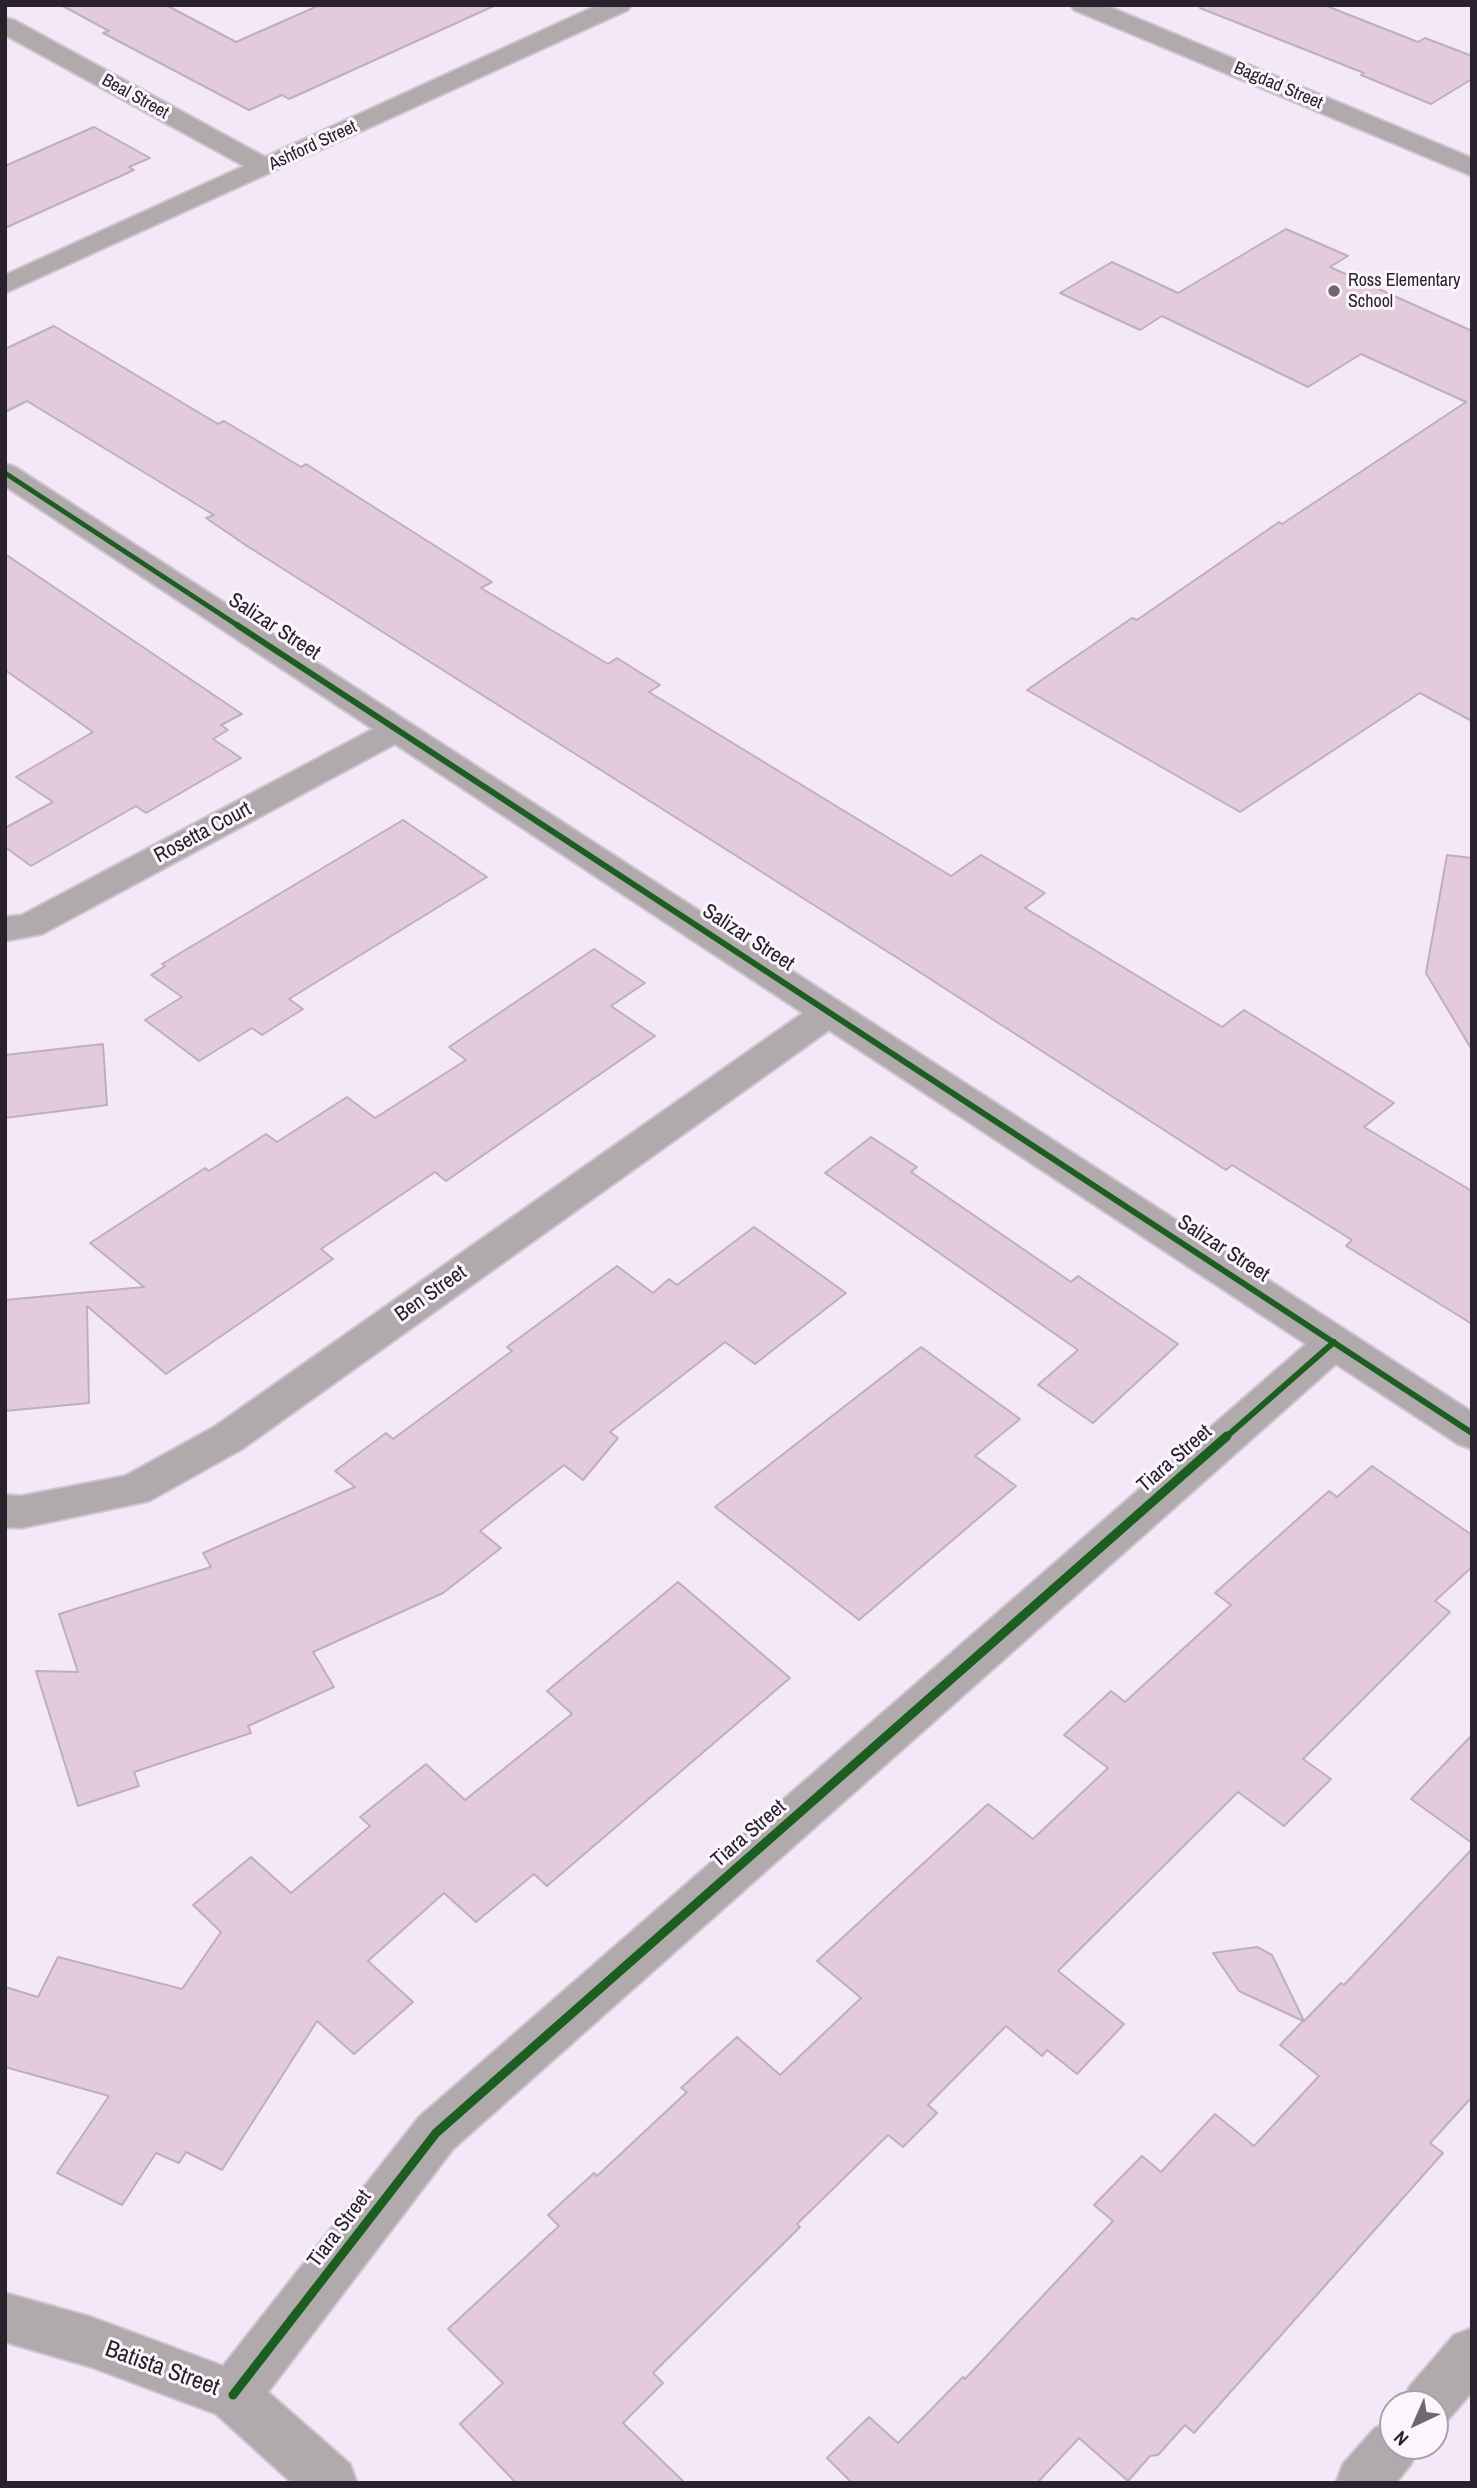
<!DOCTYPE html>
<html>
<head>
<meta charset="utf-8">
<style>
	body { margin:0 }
	#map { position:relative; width:1477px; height:2488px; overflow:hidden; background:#f4e8f8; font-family:"Archivo Narrow",sans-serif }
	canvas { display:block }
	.frame { position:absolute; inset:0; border:7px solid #29212c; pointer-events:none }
	.north { position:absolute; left:1379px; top:2390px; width:70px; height:70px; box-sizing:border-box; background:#faf6fc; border:2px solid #a6a1a9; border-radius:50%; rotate:224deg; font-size:19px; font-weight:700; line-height:28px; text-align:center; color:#29212c }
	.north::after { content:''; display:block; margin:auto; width:24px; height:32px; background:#706773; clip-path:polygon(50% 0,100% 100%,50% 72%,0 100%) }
</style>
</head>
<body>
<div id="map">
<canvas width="1477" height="2488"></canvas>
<div class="frame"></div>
<div class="north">N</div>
</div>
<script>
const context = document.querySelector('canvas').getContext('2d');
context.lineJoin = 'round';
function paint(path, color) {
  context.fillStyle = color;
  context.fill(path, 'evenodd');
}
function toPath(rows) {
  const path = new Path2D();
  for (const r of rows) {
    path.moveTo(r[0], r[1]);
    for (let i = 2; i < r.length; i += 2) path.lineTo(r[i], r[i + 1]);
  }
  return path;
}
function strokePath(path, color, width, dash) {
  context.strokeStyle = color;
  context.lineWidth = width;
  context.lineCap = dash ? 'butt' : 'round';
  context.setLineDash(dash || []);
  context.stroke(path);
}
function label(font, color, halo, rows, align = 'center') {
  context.font = font + ' "Archivo Narrow",sans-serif';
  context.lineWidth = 6;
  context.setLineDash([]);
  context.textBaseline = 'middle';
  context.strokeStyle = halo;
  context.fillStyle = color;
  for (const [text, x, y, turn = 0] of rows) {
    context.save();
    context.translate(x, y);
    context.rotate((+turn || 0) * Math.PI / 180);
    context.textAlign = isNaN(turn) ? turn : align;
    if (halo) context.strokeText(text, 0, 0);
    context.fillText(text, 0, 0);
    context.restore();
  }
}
const building = toPath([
	[61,5,166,5,236,42,320,5,496,5,289,99,282,95,249,110,103,33,109,31,61,5],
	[1200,5,1324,5,1418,42,1425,38,1472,56,1472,79,1431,104,1361,75,1364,73,1200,8,1200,5],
	[94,127,150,158,129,167,134,170,5,228,5,166,94,127],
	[1286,229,1348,256,1330,267,1472,331,1472,721,1420,693,1240,812,1027,690,1132,618,1137,620,1279,522,1282,524,1466,402,1361,354,1308,387,1162,316,1140,330,1060,293,1112,262,1178,293,1286,229],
	[54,326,218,424,224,421,301,467,306,464,492,582,481,588,608,664,617,658,660,685,649,692,951,876,981,855,1045,893,1025,908,1222,1027,1244,1010,1394,1103,1364,1127,1472,1191,1472,1324,1346,1246,1352,1240,1232,1165,1226,1170,907,964,247,546,206,518,214,515,27,401,5,412,5,349,54,326],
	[5,554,242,714,221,725,228,730,213,739,241,758,146,813,136,806,31,866,5,847,5,828,53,802,16,777,93,732,5,670,5,554],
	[403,820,487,877,289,999,303,1009,262,1035,252,1028,199,1061,145,1020,182,997,151,975,165,966,162,964,403,820],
	[1447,855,1472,858,1472,1050,1426,973,1447,855],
	[594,949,645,983,611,1006,655,1036,446,1181,435,1172,321,1249,333,1259,166,1374,87,1306,89,1403,5,1411,5,1300,144,1287,90,1243,205,1168,209,1171,266,1134,277,1142,347,1097,375,1118,466,1060,449,1047,594,949],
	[103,1044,107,1105,5,1118,5,1055,103,1044],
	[871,1137,917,1167,911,1172,1071,1282,1078,1276,1178,1344,1093,1423,1038,1385,1078,1350,825,1173,871,1137],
	[754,1227,846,1293,755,1364,725,1342,610,1432,618,1438,583,1480,564,1465,480,1531,501,1548,443,1593,313,1652,334,1687,248,1726,251,1733,134,1772,139,1786,78,1806,36,1671,78,1672,59,1614,211,1567,203,1553,355,1487,335,1471,386,1433,393,1439,512,1351,507,1347,617,1266,653,1293,669,1279,677,1285,754,1227],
	[921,1347,1020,1419,975,1456,1016,1486,859,1620,715,1507,921,1347],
	[1372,1466,1472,1535,1472,1567,1435,1601,1450,1612,1303,1759,1331,1779,1284,1826,1238,1792,1058,1971,1124,2024,1077,2074,1047,2050,1042,2056,1006,2026,928,2105,937,2113,903,2147,888,2135,797,2224,800,2227,653,2373,663,2383,623,2423,685,2483,516,2483,460,2424,503,2383,448,2329,559,2226,548,2215,594,2173,597,2176,687,2092,681,2088,737,2037,780,2075,861,1998,817,1961,988,1804,1033,1839,1108,1768,1064,1735,1111,1691,1125,1702,1231,1605,1215,1593,1329,1491,1337,1497,1372,1466],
	[678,1582,790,1678,547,1886,534,1874,476,1922,444,1893,368,1961,413,2002,354,2054,317,2021,222,2170,186,2152,179,2163,156,2153,122,2205,57,2173,109,2096,5,2067,5,1987,38,1997,58,1957,182,1989,221,1932,193,1905,251,1857,291,1893,370,1826,360,1817,426,1764,465,1800,572,1714,547,1691,678,1582],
	[1472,1735,1472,1843,1411,1799,1472,1735],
	[1472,1849,1472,2097,1430,2143,1443,2153,1194,2433,1185,2425,1158,2455,1150,2456,1128,2481,1079,2438,1037,2483,852,2483,827,2458,869,2417,898,2443,963,2377,965,2379,1113,2221,1094,2205,1142,2156,1161,2172,1215,2114,1254,2146,1319,2076,1280,2045,1303,2021,1239,1991,1213,1953,1257,1947,1272,1955,1304,2021,1341,1983,1344,1985,1472,1849]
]);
paint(building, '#e4cbdb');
strokePath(building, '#bcb0ba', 2);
const minor = toPath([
	[598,5,631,5,628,10,5,293,5,275,244,166,5,35,5,18,14,20,265,157,598,5],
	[1071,5,1105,5,1472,158,1472,176,1074,10,1071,5],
	[5,464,15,467,1472,1412,1472,1449,1458,1444,1336,1364,453,2149,268,2392,350,2464,357,2483,292,2483,216,2414,91,2367,5,2342,5,2293,91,2317,223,2366,419,2117,1306,1344,829,1030,242,1449,149,1501,21,1528,5,1527,5,1495,21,1496,125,1476,214,1427,803,1013,395,744,42,934,5,941,5,917,22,915,373,729,5,486,5,464],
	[1472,2328,1472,2392,1446,2422,1435,2427,1435,2404,1402,2404,1410,2386,1454,2335,1472,2328],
	[1393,2420,1393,2446,1419,2446,1411,2464,1396,2483,1336,2483,1343,2464,1375,2428,1393,2420]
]);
strokePath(minor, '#cfc6d2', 4);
paint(minor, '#b1aaad');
strokePath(toPath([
	[5,473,240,627]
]), '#1b5e20', 5);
strokePath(toPath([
	[237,625,1472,1433],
	[1225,1438,1334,1342]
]), '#1b5e20', 6);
strokePath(toPath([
	[233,2395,436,2133,1227,1436]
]), '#1b5e20', 9);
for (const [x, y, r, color] of [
	[1334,291,7,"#706773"]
]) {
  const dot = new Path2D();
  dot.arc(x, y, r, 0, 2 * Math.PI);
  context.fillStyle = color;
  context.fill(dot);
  strokePath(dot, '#faf6fc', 2.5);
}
label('18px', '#29212c', '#faf6fc', [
	["Bagdad Street",1278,86,23],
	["Beal Street",135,97,29],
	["Ashford Street",313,146,-25]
]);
label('18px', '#29212c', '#faf6fc', [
	["Ross Elementary",1348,281],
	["School",1348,302]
], 'left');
label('21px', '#29212c', '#faf6fc', [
	["Salizar Street",274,627,33],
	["Rosetta Court",203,833,-28],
	["Salizar Street",748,938,33],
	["Salizar Street",1223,1249,33],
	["Ben Street",431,1294,-35],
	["Tiara Street",1175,1459,-41],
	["Tiara Street",749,1834,-41],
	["Tiara Street",340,2229,-53]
]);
label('24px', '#29212c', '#faf6fc', [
	["Batista Street",162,2369,20]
]);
</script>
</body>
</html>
